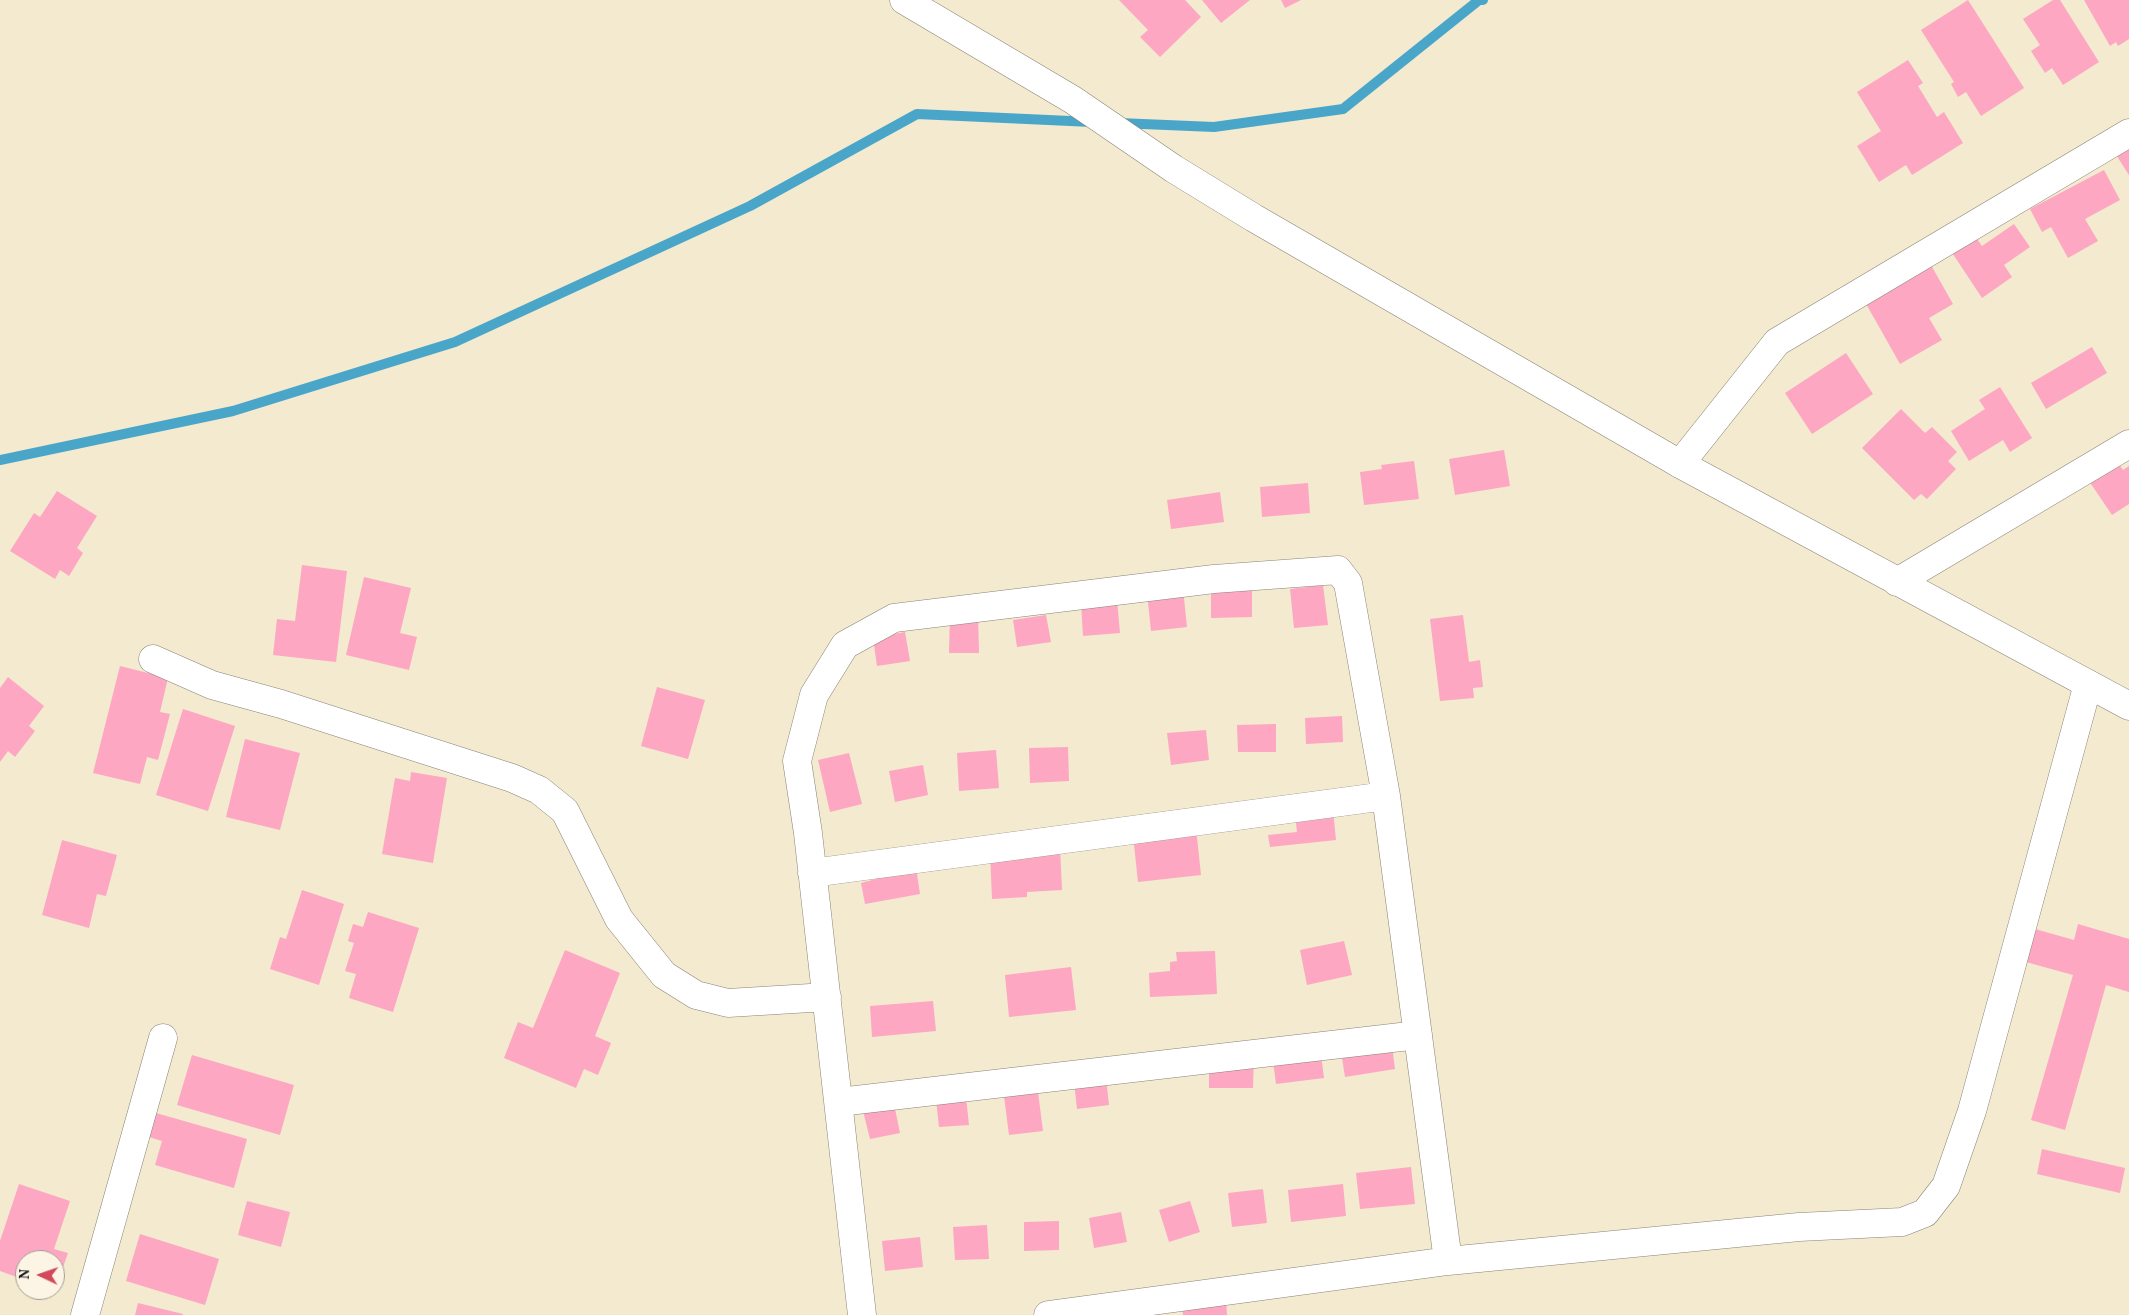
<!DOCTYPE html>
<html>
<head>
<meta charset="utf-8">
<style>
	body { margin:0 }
	#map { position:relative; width:2129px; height:1315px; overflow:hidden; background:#f3ead0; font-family:Vollkorn,serif }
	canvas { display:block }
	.north { position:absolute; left:15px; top:1250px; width:50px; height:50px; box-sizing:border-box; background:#fcf5e5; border:1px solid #a29e95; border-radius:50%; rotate:273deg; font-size:14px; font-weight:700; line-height:20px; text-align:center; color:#1c1c1c }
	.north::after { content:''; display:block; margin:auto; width:18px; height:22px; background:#d1495b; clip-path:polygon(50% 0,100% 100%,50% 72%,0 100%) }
</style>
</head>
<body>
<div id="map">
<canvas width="2129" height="1315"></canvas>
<div class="north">N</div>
</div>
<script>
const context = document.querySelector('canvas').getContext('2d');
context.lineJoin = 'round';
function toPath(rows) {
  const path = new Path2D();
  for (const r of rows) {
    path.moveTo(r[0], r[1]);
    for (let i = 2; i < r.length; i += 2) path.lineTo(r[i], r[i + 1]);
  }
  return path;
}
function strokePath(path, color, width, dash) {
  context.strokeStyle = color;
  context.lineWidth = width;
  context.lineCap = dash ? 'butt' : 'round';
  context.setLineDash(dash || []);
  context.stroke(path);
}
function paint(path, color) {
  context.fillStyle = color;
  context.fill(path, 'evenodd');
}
strokePath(toPath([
	[1119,123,1214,127,1343,109,1479,0,1483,0],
	[0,460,233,411,455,342,750,206,917,114,1092,122]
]), '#4aa6c9', 10);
paint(toPath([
	[1119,0,1185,0,1201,17,1160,57,1140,37,1148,30],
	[1202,0,1250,0,1221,23],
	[1281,0,1301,0,1285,8],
	[1968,0,2024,88,1981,116,1966,92,1958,97,1951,84,1954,82,1921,30],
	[2053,0,2060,0,2099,62,2063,85,2052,68,2045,73,2031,51,2040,45,2023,19],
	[2084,0,2129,0,2129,39,2118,46,2116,42,2110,46],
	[1908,60,1923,83,1918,86,1937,117,1944,112,1963,143,1912,175,1906,165,1879,182,1857,146,1881,131,1857,92],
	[2129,135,2129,175,2111,147],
	[2104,170,2120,200,2085,219,2098,241,2068,258,2051,227,2042,232,2030,209],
	[2014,224,2030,247,2004,265,2012,277,1982,298,1947,245,1970,229,1982,246],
	[1931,265,1953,304,1929,318,1942,340,1900,364,1865,302],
	[2092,347,2107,373,2046,409,2031,383],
	[1846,353,1873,394,1812,434,1785,393],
	[2000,387,2032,438,2010,452,2003,440,1969,461,1951,431,1985,409,1979,400],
	[1901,409,1925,433,1932,427,1957,452,1948,461,1956,469,1927,499,1921,494,1914,500,1862,448],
	[1504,450,1510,486,1455,495,1449,459],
	[2115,458,2123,470,2129,466,2129,504,2112,515,2087,478],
	[1414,461,1419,499,1364,505,1360,472,1382,469,1381,465],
	[1308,483,1310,513,1262,517,1260,487],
	[57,491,97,516,77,548,83,553,69,576,60,570,55,579,10,551,34,513,40,517],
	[1220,492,1224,522,1171,529,1167,500],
	[302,565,347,571,336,662,273,655,277,619,295,621],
	[364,577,411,588,400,633,417,637,409,670,346,655],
	[1252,584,1252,617,1211,618,1211,585],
	[1323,585,1328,625,1294,628,1290,589],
	[1183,589,1187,627,1151,631,1147,593],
	[1117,600,1120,633,1083,636,1081,603],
	[950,615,978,615,979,653,949,653],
	[1046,615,1051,642,1017,647,1013,620],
	[1463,615,1469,662,1480,660,1483,687,1473,688,1474,698,1440,701,1430,619],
	[905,632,910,661,877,666,873,638],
	[120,666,168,678,160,712,170,714,158,760,147,757,140,784,93,773],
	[8,677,44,706,29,726,35,731,15,757,8,751,0,762,0,688],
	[657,687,705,700,688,759,641,746],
	[183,709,235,726,208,811,156,795],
	[1342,716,1343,742,1306,744,1305,718],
	[1276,724,1276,752,1238,752,1237,725],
	[1206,730,1209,760,1171,765,1167,733],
	[245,739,300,753,280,830,226,817],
	[1068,747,1069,781,1030,783,1029,748],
	[996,750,999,788,959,791,957,753],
	[849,753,862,804,830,812,818,760],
	[923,765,928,795,895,802,889,771],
	[411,772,447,778,433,863,382,854,395,778,410,781],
	[1333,810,1336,840,1270,847,1268,835,1297,832,1295,814],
	[1196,828,1201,875,1138,882,1133,835],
	[62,840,117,855,106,896,97,894,89,928,42,915],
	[1060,848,1062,890,1027,892,1027,897,992,899,990,852],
	[915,861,920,894,865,904,861,883,876,879,874,868],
	[302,890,344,904,319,985,270,969,280,937,286,939],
	[368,912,419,928,393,1012,349,998,356,974,345,971,354,943,348,941,353,924,363,927],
	[2078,924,2129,939,2129,992,2106,985,2065,1130,2031,1120,2073,975,2026,962,2035,929,2074,940],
	[1344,941,1352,975,1307,985,1300,950],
	[565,950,620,973,595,1036,611,1043,598,1075,584,1069,576,1088,504,1058,518,1022,533,1028],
	[1215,951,1217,994,1150,997,1149,973,1170,971,1170,962,1177,961,1176,952],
	[1071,967,1076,1010,1009,1017,1005,975],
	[933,1001,936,1031,872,1037,870,1006],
	[1391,1038,1395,1069,1345,1077,1340,1045],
	[1320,1047,1324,1078,1276,1084,1272,1053],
	[1209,1052,1254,1052,1253,1088,1209,1088],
	[192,1055,294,1085,280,1135,177,1105],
	[1106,1078,1109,1105,1077,1109,1074,1082],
	[1038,1092,1043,1131,1009,1135,1004,1096],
	[966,1097,969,1125,939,1127,936,1100],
	[894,1104,900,1133,870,1139,863,1111],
	[149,1111,247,1139,234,1188,155,1165,162,1141,142,1135],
	[2042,1149,2125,1168,2120,1193,2037,1174],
	[1411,1167,1415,1204,1360,1209,1356,1173],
	[19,1184,70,1201,54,1249,68,1253,55,1290,55,1260,25,1260,25,1280,0,1271,0,1241],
	[1343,1184,1346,1216,1291,1222,1288,1190],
	[1263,1189,1267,1223,1232,1227,1228,1193],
	[247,1201,290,1212,281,1247,238,1235],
	[1190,1201,1200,1232,1169,1242,1159,1210],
	[1121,1212,1127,1242,1094,1248,1089,1218],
	[1059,1221,1059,1250,1024,1251,1024,1222],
	[987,1225,989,1259,955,1260,953,1227],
	[140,1234,219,1259,205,1305,126,1281],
	[920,1237,923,1267,885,1271,882,1241],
	[1226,1298,1227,1315,1183,1315,1182,1301],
	[138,1303,183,1314,183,1315,135,1315]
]), '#fda7c2');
const street = toPath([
	[1680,464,1777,342,2129,133],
	[1897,582,2129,444],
	[153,659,212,685,281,704,512,778,539,790,565,811,619,919,664,975,696,995,728,1003,827,997],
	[812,873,1386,796],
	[839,1102,1418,1035],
	[85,1315,163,1038],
	[862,1315,808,833,797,761,814,695,845,645,894,618,1214,579,1338,570,1348,583,1386,796,1448,1261],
	[1048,1315,1448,1261,1799,1227,1902,1222,1925,1213,1946,1186,1972,1111,2088,684]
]);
const secondary = toPath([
	[904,0,1073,100,1174,169,1254,218,1680,464,2129,706]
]);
strokePath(street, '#888376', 29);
strokePath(secondary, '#888376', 29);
strokePath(street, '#fff', 28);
strokePath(secondary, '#fff', 28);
</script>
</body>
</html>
